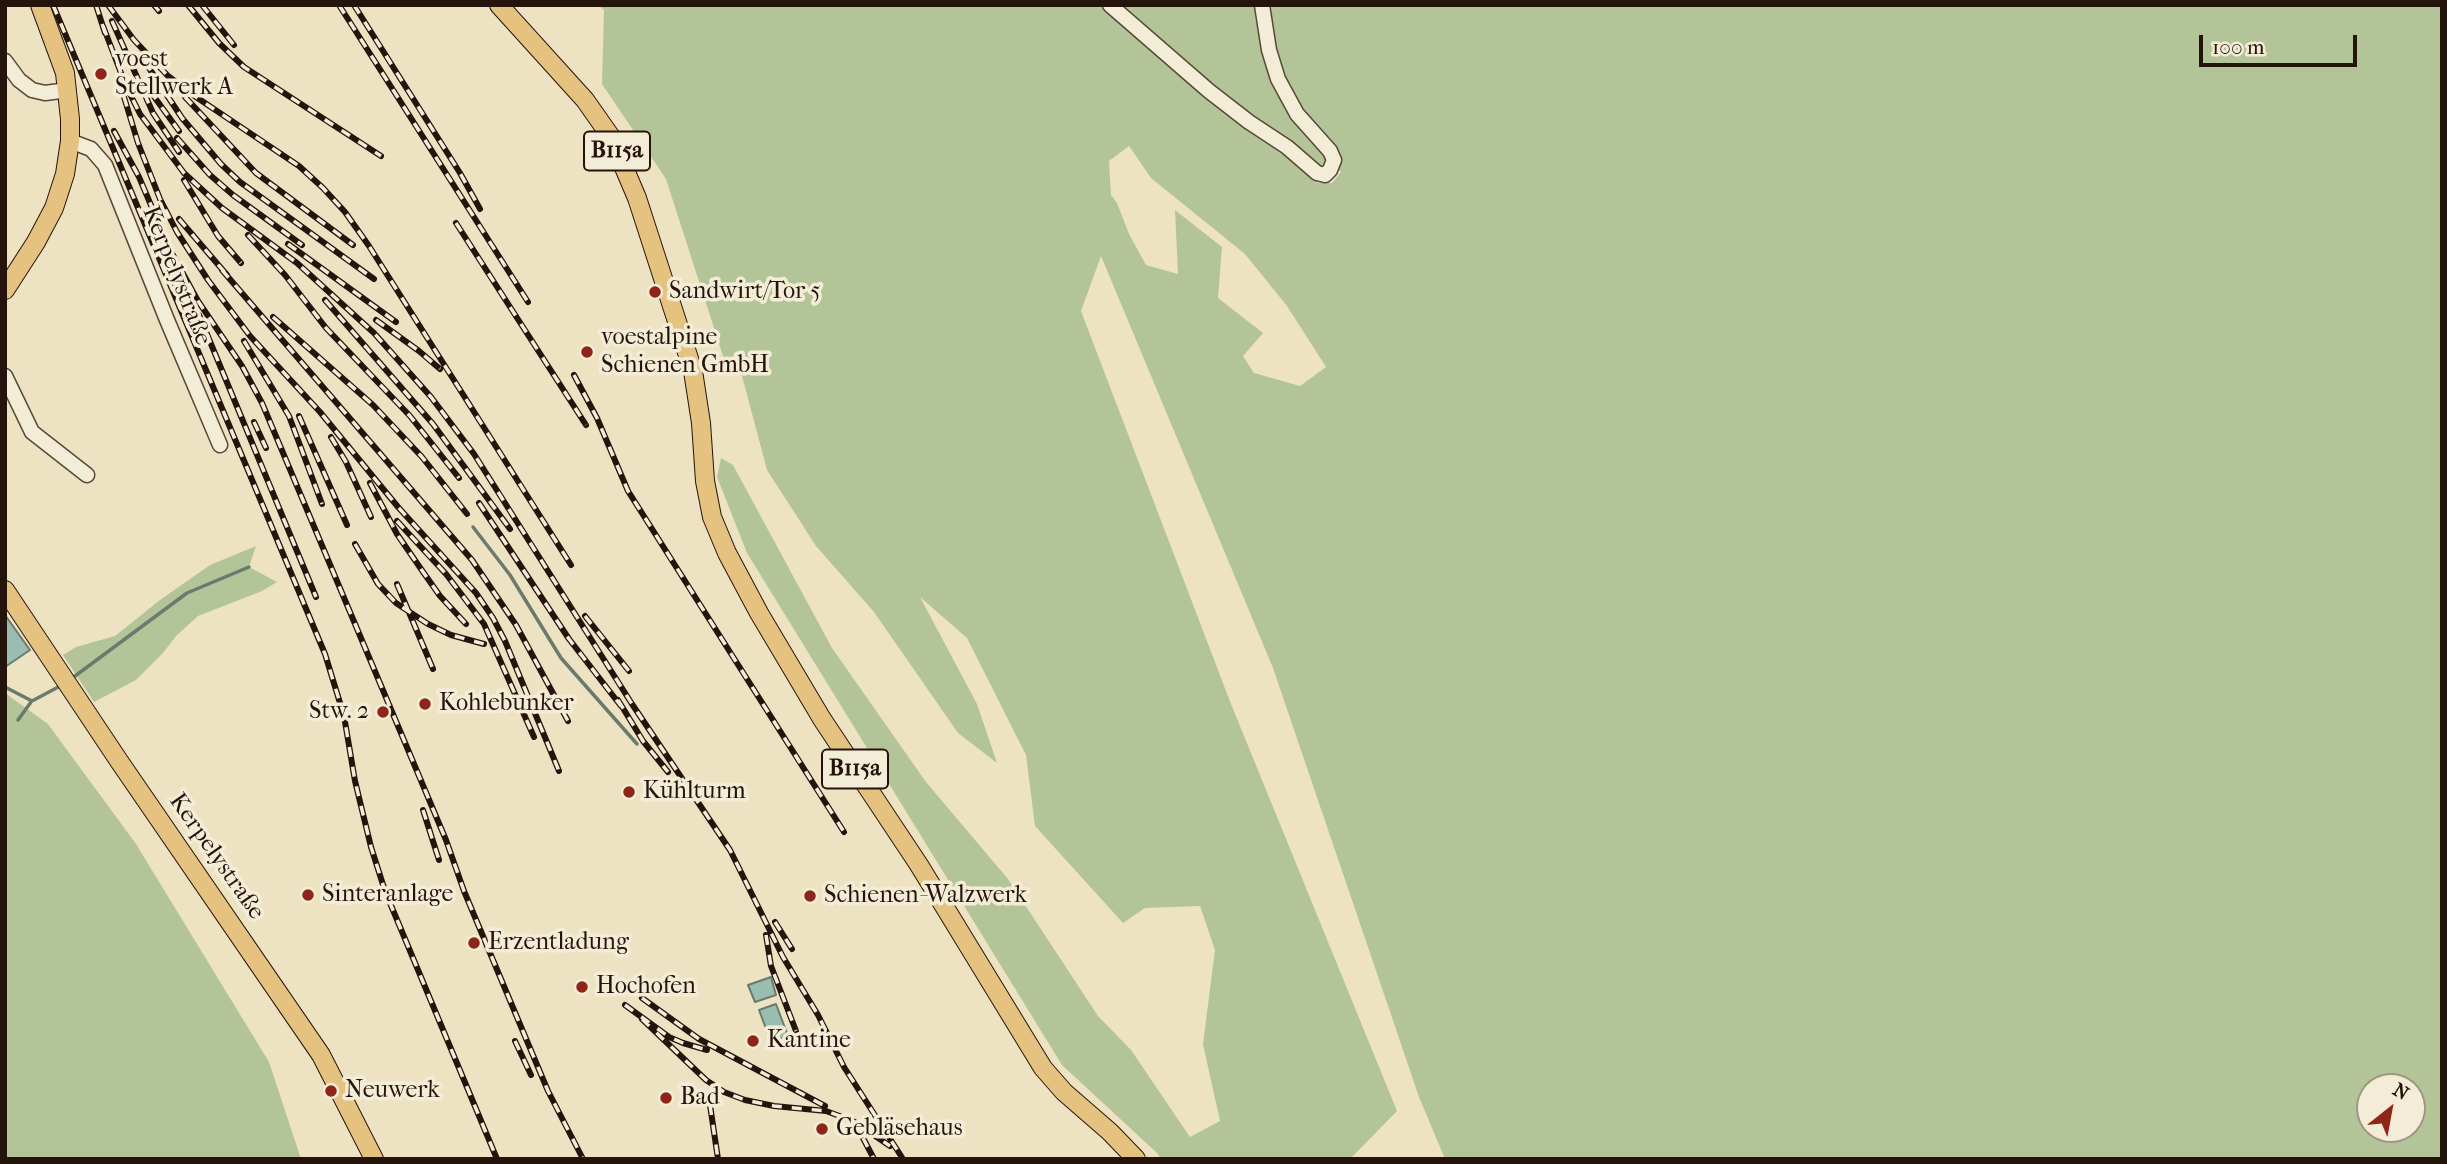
<!DOCTYPE html>
<html>
<head>
<meta charset="utf-8">
<style>
	body { margin:0 }
	#map { position:relative; width:2447px; height:1164px; overflow:hidden; background:#ede3c2; font-family:"IM FELL French Canon",serif }
	canvas { display:block }
	.frame { position:absolute; inset:0; border:7px solid #25140b; pointer-events:none }
	.north { position:absolute; left:2356px; top:1073px; width:70px; height:70px; box-sizing:border-box; background:#f3edd7; border:2px solid #a19685; border-radius:50%; rotate:31deg; font-size:19px; font-weight:700; line-height:28px; text-align:center; color:#25140b }
	.north::after { content:''; display:block; margin:auto; width:24px; height:32px; background:#8f2418; clip-path:polygon(50% 0,100% 100%,50% 72%,0 100%) }
	.scale { position:absolute; left:2199px; top:35px; width:158px; height:32px; box-sizing:border-box; border:4px solid #25140b; border-top:0; padding-left:9px; font-size:21px; line-height:24px; white-space:nowrap; color:#25140b; -webkit-text-stroke:5px #f3edd7; paint-order:stroke }
</style>
</head>
<body>
<div id="map">
<canvas width="2447" height="1164"></canvas>
<div class="frame"></div>
<div class="north">N</div>
<div class="scale">100 m</div>
</div>
<script>
const context = document.querySelector('canvas').getContext('2d');
context.lineJoin = 'round';
function paint(path, color) {
  context.fillStyle = color;
  context.fill(path, 'evenodd');
}
function toPath(rows) {
  const path = new Path2D();
  for (const r of rows) {
    path.moveTo(r[0], r[1]);
    for (let i = 2; i < r.length; i += 2) path.lineTo(r[i], r[i + 1]);
  }
  return path;
}
function strokePath(path, color, width, dash) {
  context.strokeStyle = color;
  context.lineWidth = width;
  context.lineCap = dash ? 'butt' : 'round';
  context.setLineDash(dash || []);
  context.stroke(path);
}
function label(font, color, halo, rows, align = 'center') {
  context.font = font + ' "IM FELL French Canon",serif';
  context.lineWidth = 7;
  context.setLineDash([]);
  context.textBaseline = 'middle';
  context.strokeStyle = halo;
  context.fillStyle = color;
  for (const [text, x, y, turn = 0] of rows) {
    context.save();
    context.translate(x, y);
    context.rotate((+turn || 0) * Math.PI / 180);
    context.textAlign = isNaN(turn) ? turn : align;
    if (halo) context.strokeText(text, 0, 0);
    context.fillText(text, 0, 0);
    context.restore();
  }
}
paint(toPath([
	[598,5,1102,5,1286,153,1318,183,1332,183,1341,172,1335,168,1283,82,1265,5,2442,5,2442,1159,1445,1159,1419,1097,1273,668,1101,256,1081,311,1231,704,1397,1111,1350,1159,1161,1159,1157,1153,1062,1065,747,553,717,477,721,458,733,465,832,648,926,782,1008,879,1098,1016,1131,1050,1190,1137,1220,1121,1203,1044,1215,950,1200,906,1145,908,1123,923,1035,826,1026,755,967,638,920,597,977,704,997,763,958,733,874,612,816,546,767,470,742,376,723,356,666,179,602,84,604,10],
	[1129,146,1151,178,1245,254,1287,306,1326,367,1300,386,1254,373,1243,356,1263,333,1218,298,1222,247,1175,210,1178,274,1146,265,1129,234,1117,203,1111,195,1109,161],
	[2370,1087,2412,1087,2412,1129,2370,1129],
	[1115,5,1257,5,1264,50,1324,150,1326,158,1322,166,1316,167,1255,123],
	[256,546,249,567,277,582,262,591,198,616,176,636,163,653,136,680,94,702,63,655,76,647,115,636,160,600,210,565],
	[5,693,48,724,136,844,269,1062,301,1159,5,1159]
]), '#b3c598');
const water = toPath([
	[5,615,30,650,5,667,5,615],
	[771,977,776,995,755,1002,748,985,771,977],
	[776,1004,788,1036,771,1042,759,1010,776,1004]
]);
paint(water, '#99beb1');
strokePath(water, '#6b7a6f', 2);
strokePath(toPath([
	[473,527,510,575,561,658,637,744],
	[71,679,187,593,249,567],
	[5,687,32,701,62,685],
	[18,720,31,702]
]), '#6b7a6f', 3.5);
const minor = toPath([
	[1110,5,1209,91,1249,122,1287,147,1317,173,1325,175,1330,170,1334,160,1330,151,1297,114,1278,79,1269,50,1262,5],
	[5,61,19,80,32,90,45,93,68,90],
	[70,141,91,149,105,165,167,320,220,445],
	[5,376,32,432,87,475]
]);
const major = toPath([
	[499,5,585,100,611,137,637,198,693,371,701,423,705,481,712,517,727,553,759,613,822,719,919,865,1043,1068,1064,1092,1110,1132,1136,1159],
	[5,290,36,242,54,208,65,174,70,141,70,119,65,73,40,5],
	[5,590,119,761,321,1055,374,1159]
]);
strokePath(minor, '#574839', 17);
strokePath(major, '#25140b', 20);
strokePath(minor, '#f3edd7', 14);
strokePath(major, '#e6c281', 18);
const rail = toPath([
	[53,5,325,654,344,716,355,781,371,847,385,891,497,1159],
	[96,5,105,33],
	[108,5,134,40,168,76,196,97,299,166,323,188,345,212,369,246,571,565],
	[154,5,159,11],
	[188,5,219,43,244,67,381,156],
	[202,5,234,45],
	[339,5,528,302],
	[354,5,460,173,480,209],
	[112,21,153,113,179,152],
	[103,26,126,86,140,114,184,173,222,208,297,263,374,333,431,397,474,454,632,704,730,850,783,957,818,1015,844,1067,903,1159],
	[145,62,182,118,221,164,240,182,374,279],
	[150,91,179,131],
	[124,97,138,143,160,199,177,232,208,280,250,336,320,412,398,507,476,593,493,618,505,641,559,771],
	[185,97,256,173,353,245],
	[114,131,139,177,173,257],
	[177,138,210,175,233,195,302,245],
	[184,180,218,236,241,263],
	[179,219,227,275],
	[456,223,586,425],
	[248,235,285,275,326,328,410,416,459,478],
	[288,244,396,322],
	[169,248,198,301,242,366,262,403,446,840,464,891,548,1091,583,1159],
	[222,270,472,560,516,625,568,721],
	[325,300,433,424,510,529],
	[199,315,316,597],
	[273,317,373,405,422,457,467,514],
	[376,320,419,351,440,369],
	[244,341,289,416,322,504],
	[574,375,597,418,628,491,844,832],
	[299,416,347,525],
	[254,422,266,448],
	[331,437,346,462,371,517],
	[370,483,397,534,421,569,440,596,466,624],
	[479,503,569,639,621,706],
	[397,521,446,574,484,624,534,737],
	[355,544,378,584,396,603,428,624,451,635,484,644],
	[397,584,433,669],
	[585,616,629,671],
	[618,700,643,741,668,772],
	[423,810,439,860],
	[775,922,792,949],
	[766,935,771,966,796,1031],
	[642,998,699,1039,825,1106],
	[625,1005,669,1037,683,1043,707,1050],
	[642,1019,706,1080,724,1092,745,1100,774,1106,826,1111,853,1121,890,1146],
	[515,1041,531,1075],
	[710,1105,718,1159],
	[863,1138,874,1159]
]);
strokePath(rail, '#25140b', 6);
strokePath(rail, '#f3edd7', 3.5, [10]);
for (const [x, y, r, color] of [
	[101,74,7,"#8f2418"],
	[655,292,7,"#8f2418"],
	[587,352,7,"#8f2418"],
	[425,704,7,"#8f2418"],
	[383,712,7,"#8f2418"],
	[629,792,7,"#8f2418"],
	[308,895,7,"#8f2418"],
	[810,896,7,"#8f2418"],
	[474,943,7,"#8f2418"],
	[582,987,7,"#8f2418"],
	[753,1041,7,"#8f2418"],
	[331,1091,7,"#8f2418"],
	[666,1098,7,"#8f2418"],
	[822,1129,7,"#8f2418"]
]) {
  const dot = new Path2D();
  dot.arc(x, y, r, 0, 2 * Math.PI);
  context.fillStyle = color;
  context.fill(dot);
  strokePath(dot, '#f3edd7', 2.5);
}
for (const [x, y, w] of [
	[617,151,66],
	[855,769,66]
]) {
  const box = new Path2D();
  box.roundRect(x - w / 2, y - 19.5, w, 39, 5);
  context.fillStyle = '#f3edd7';
  context.fill(box);
  strokePath(box, '#25140b', 2);
}
label('bold 23px', '#25140b', null, [
	["B115a",617,151],
	["B115a",855,769]
]);
label('24px', '#25140b', '#f3edd7', [
	["voest",115,60],
	["Stellwerk A",115,88],
	["Sandwirt/Tor 5",669,292],
	["voestalpine",601,338],
	["Schienen GmbH",601,366],
	["Kohlebunker",439,704],
	["Stw. 2",369,712,"right"],
	["Kühlturm",643,792],
	["Sinteranlage",322,895],
	["Schienen-Walzwerk",824,896],
	["Erzentladung",488,943],
	["Hochofen",596,987],
	["Kantine",767,1041],
	["Neuwerk",345,1091],
	["Bad",680,1098],
	["Gebläsehaus",836,1129]
], 'left');
label('24px', '#25140b', '#f3edd7', [
	["Kerpelystraße",176,276,68],
	["Kerpelystraße",216,857,55]
]);
</script>
</body>
</html>
